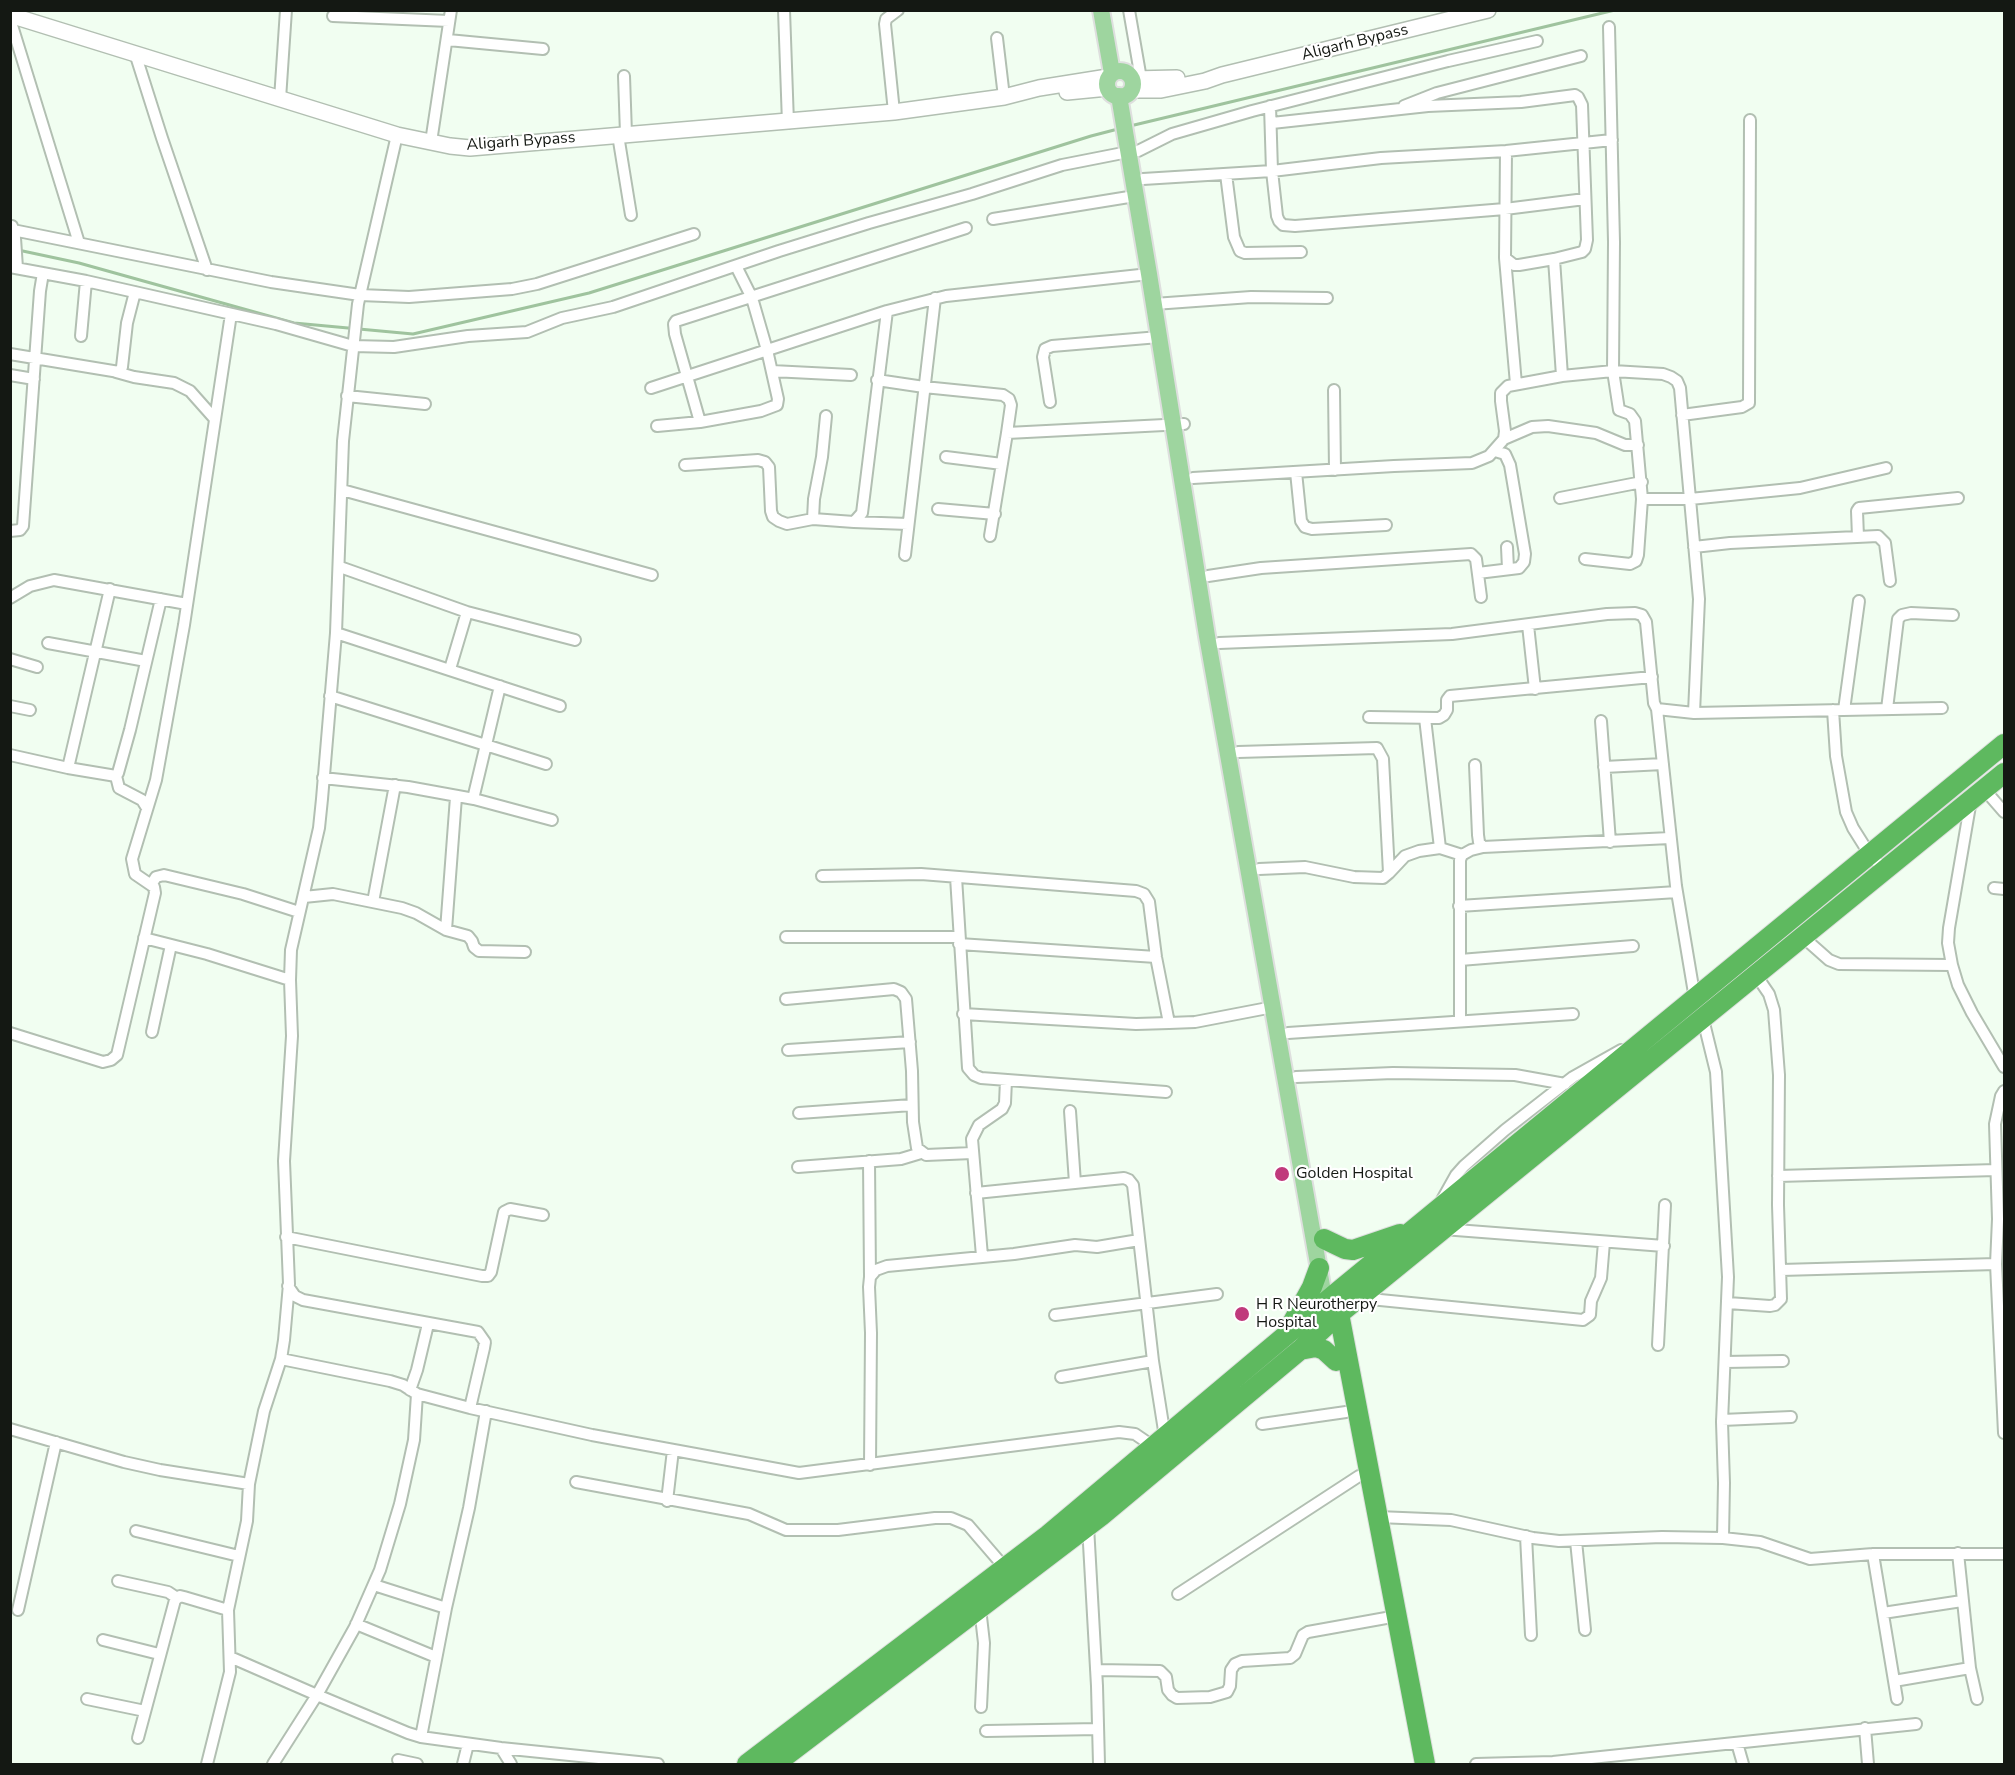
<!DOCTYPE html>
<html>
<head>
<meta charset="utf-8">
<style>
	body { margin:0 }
	#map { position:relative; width:2015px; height:1775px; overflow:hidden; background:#f1fef1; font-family:"Nunito Sans",sans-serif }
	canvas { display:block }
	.frame { position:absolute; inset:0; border:12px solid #141813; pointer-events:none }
</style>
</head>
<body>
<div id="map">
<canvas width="2015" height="1775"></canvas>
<div class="frame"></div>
</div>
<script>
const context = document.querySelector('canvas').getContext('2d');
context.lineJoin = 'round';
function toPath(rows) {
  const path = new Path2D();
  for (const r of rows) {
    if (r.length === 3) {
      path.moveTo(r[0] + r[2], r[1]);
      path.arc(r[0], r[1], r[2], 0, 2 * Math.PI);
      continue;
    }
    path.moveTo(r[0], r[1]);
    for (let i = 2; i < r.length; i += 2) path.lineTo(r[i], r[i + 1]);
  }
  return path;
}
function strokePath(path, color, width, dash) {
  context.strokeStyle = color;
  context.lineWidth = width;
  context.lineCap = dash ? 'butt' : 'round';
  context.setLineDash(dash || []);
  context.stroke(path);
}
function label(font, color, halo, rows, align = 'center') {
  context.font = font + ' "Nunito Sans",sans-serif';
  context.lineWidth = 4.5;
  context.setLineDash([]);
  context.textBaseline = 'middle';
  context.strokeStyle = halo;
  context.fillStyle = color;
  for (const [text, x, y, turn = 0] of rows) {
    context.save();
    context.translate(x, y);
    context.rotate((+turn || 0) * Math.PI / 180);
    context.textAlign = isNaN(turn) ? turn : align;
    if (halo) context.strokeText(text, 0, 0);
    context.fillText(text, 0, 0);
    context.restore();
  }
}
strokePath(toPath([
	[1130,126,1615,10],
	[18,250,79,263,294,323,413,334,589,293,1091,136,1118,129]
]), '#9fc39e', 3);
const street = toPath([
	[784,10,788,123],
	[1129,10,1141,79],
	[333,16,449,21],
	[10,19,79,243],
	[997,38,1004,97],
	[448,40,543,49],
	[135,53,162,138,207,270],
	[624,76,626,134],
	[280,99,286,10],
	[1270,106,1272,171,1277,216,1279,221,1283,225,1295,226,1505,209,1585,199],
	[1404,106,1437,93,1581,56],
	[894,112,885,24,886,19,898,10],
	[1272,123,1428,106,1521,102,1575,95,1578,97,1582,105,1587,240,1585,249,1582,252,1554,259,1519,265,1514,265,1505,258,1506,151],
	[618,135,631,215],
	[431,142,451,10],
	[1138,151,1172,134,1252,111,1448,61,1537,41],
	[1226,174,1234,237,1240,251,1245,253,1301,252],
	[1143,179,1272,171,1381,158,1506,151,1612,140],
	[993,219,1135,196],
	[12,226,15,238,17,268],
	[13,230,271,282,360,295,409,297,512,289,537,284,694,234],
	[1505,258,1516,384],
	[1554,259,1562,376],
	[10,267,86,281,276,324,353,346,394,347,468,336,527,332,562,318,613,307,779,251,869,223,972,194,1062,165,1128,152],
	[1154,304,1251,297,1327,298],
	[81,336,86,281],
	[10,354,119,372,122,367,127,323,135,292],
	[772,371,851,375],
	[116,372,134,377,174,383,190,391,214,418],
	[10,375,34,379],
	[877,380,924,387,1003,395,1009,399,1011,405,1007,433,990,536],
	[651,388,887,311],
	[1334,390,1335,470],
	[347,396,425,404],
	[1050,402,1043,357,1045,349,1052,346,1159,337],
	[1682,415,1742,407,1749,403,1750,120],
	[700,422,675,334,674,324,676,321,966,228],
	[657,426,700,422,761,411,777,405,778,399,767,350,752,298,736,266],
	[1007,433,1184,424],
	[1504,439,1532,427,1548,426,1596,433,1625,445,1638,445],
	[946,457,1002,464],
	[685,465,758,460,765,462,769,467,771,511,773,517,779,521,787,524,813,519,854,522,862,513,887,311,946,296,1149,274],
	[1296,472,1301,521,1305,527,1312,529,1386,525],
	[1193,478,1394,466,1472,463,1489,456,1504,439,1505,431,1501,401,1501,393,1508,386,1562,376,1613,371,1663,374,1671,377,1677,381,1680,388,1699,599,1694,713,1942,708],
	[342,490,652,575],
	[1560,498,1642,482],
	[1642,499,1690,499,1800,488,1886,468],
	[938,509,995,514],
	[813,519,814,499,822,457,826,416],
	[854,522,908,524],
	[10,531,20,530,23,526,40,291,43,273],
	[1858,537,1857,511,1859,508,1958,498],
	[1507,547,1508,569],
	[1694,547,1730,543,1878,536,1885,543,1890,581],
	[905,555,935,298],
	[1585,559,1630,564,1636,561,1638,555,1642,499,1635,421,1630,414,1619,410,1613,371,1614,242,1609,27],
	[340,567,467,612,575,640],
	[1478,573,1519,568,1524,562,1525,554,1510,465,1505,454,1495,451],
	[1208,576,1261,568,1471,554,1476,559,1481,597],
	[10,598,30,586,54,580,187,604],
	[1528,625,1535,689],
	[336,633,560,706],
	[48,643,146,661],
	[1219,643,1452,634,1607,614,1635,613,1642,615,1646,622,1654,703,1657,709,1694,713],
	[10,659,37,667],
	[450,669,467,612],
	[330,696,546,764],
	[10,706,30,710],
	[1657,709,1676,886,1695,999],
	[1887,709,1898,619,1902,615,1911,613,1953,615],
	[1833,710,1836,756,1846,812,1853,828,1870,855,1885,870],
	[1844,710,1859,601],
	[1369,717,1439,718,1444,715,1447,710,1447,700,1450,696,1652,677],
	[1425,718,1440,848],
	[1601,721,1610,842],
	[1238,752,1377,748,1383,759,1389,873],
	[10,755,68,768,116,776,118,773,130,730,161,599],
	[1475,765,1478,835,1479,842,1483,847,1670,838],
	[1604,767,1663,764],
	[68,768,110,589],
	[116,776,119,788,142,800,147,808],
	[323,778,408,787,474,799,552,820],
	[1984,789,2004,812],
	[473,799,500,686],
	[1971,800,1949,928,1948,943,1952,965,1958,985,1972,1013,2004,1067],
	[1259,869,1305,867,1354,877,1383,878,1389,873,1405,856,1419,851,1440,848,1462,855],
	[822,876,921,874,1136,891,1144,894,1149,902,1156,957,1169,1023],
	[956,877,968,1068,974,1075,981,1078,1166,1092],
	[151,885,156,877,164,875,243,894,299,912],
	[1994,888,2004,889],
	[304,897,333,894,402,908,416,913,446,930,468,936,472,941,474,947,479,951,525,952],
	[373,902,395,785],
	[1459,906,1677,892],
	[446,930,456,797],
	[786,937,959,937],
	[1803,937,1829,960,1839,964,1952,965],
	[144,938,207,954,290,980],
	[959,944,1156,957],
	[1460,960,1633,946],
	[786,999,894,989,901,992,906,999,912,1071,913,1122,917,1148,926,1155,972,1153],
	[963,1014,1136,1024,1169,1023,1195,1022,1273,1007],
	[1703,1019,1716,1072,1728,1277,1722,1422,1724,1483,1723,1538],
	[1460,1021,1460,860,1462,855,1471,850,1483,847],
	[152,1032,171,945],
	[10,1033,103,1062,111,1060,117,1055,155,893,154,887,135,874,132,859,156,780,184,625,231,314],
	[1288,1033,1573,1014],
	[788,1050,910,1042],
	[1296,1077,1393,1073,1515,1075,1565,1084],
	[2004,1091,2001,1096,1995,1124,1998,1219,1996,1264,2004,1433],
	[1070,1111,1075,1183],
	[799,1113,912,1105],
	[869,1161,870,1277],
	[798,1167,901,1159,921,1153],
	[1778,1176,1996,1170],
	[976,1193,1124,1178,1129,1180,1133,1185,1153,1361,1165,1437],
	[1442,1200,1456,1175,1464,1166,1505,1130,1573,1077,1621,1050],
	[1443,1229,1664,1246],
	[286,1237,482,1276,488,1276,491,1272,504,1212,510,1209,543,1215],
	[982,1256,972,1139,979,1125,1002,1109,1005,1103,1006,1080],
	[1781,1270,1996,1264],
	[288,1286,295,1296,303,1300,478,1332,485,1342,484,1348,470,1408],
	[1370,1299,1583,1320,1590,1315,1591,1301,1601,1278,1604,1242],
	[1728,1303,1770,1306,1775,1305,1781,1299,1778,1205,1779,1075,1774,1010,1769,994,1756,975],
	[1055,1315,1217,1294],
	[1658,1345,1665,1205],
	[281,1359,390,1381,403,1385,417,1394,470,1408,592,1435,799,1473,1119,1432,1135,1434,1154,1447],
	[1725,1362,1783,1361],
	[1061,1377,1153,1361],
	[410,1390,417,1370,428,1324],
	[1722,1420,1791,1417],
	[1262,1424,1346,1412],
	[10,1429,124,1462,160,1470,249,1484],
	[870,1465,871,1333,869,1287,870,1277,876,1270,887,1266,1014,1254,1075,1245,1097,1247,1139,1240],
	[576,1482,749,1514,786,1530,838,1530,935,1518,951,1518,968,1525,1005,1568],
	[667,1501,673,1450],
	[1378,1517,1451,1520,1533,1538,1559,1541,1662,1537,1723,1538,1760,1542,1810,1559,1873,1554,2004,1554],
	[1088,1526,1097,1686,1099,1764],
	[136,1531,239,1556],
	[1526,1536,1531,1635],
	[1576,1541,1585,1630],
	[1958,1553,1970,1668,1977,1699],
	[1873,1554,1897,1699],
	[118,1581,168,1592,177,1598],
	[374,1585,446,1608],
	[1178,1594,1359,1476],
	[980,1608,984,1643,981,1707],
	[18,1610,56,1442],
	[1883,1613,1962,1601],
	[356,1624,436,1657],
	[103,1640,159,1654],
	[230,1657,317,1695,408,1733,421,1737,501,1748,658,1764],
	[1096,1670,1160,1671,1166,1677,1168,1690,1172,1695,1177,1698,1210,1697,1227,1692,1230,1686,1231,1670,1235,1664,1242,1661,1290,1658,1295,1654,1303,1635,1308,1632,1386,1618],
	[1894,1681,1970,1668],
	[87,1699,145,1711],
	[1865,1728,1868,1764],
	[986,1731,1098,1729],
	[421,1737,446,1608,469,1508,486,1411],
	[138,1738,175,1600,180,1596,184,1597,228,1610],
	[1737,1743,1743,1764],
	[501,1748,511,1764],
	[398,1760,417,1764],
	[207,1764,230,1672,228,1610,247,1521,249,1484,264,1411,281,1359,284,1340,289,1284,284,1161,292,1036,290,980,291,950,319,828,322,799,336,633,343,441,358,304,397,135],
	[273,1764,317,1695,355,1627,380,1570,400,1504,414,1440,417,1394],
	[463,1764,468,1744],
	[1476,1764,1553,1762,1916,1724]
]);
const secondary = toPath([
	[10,15,397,135,450,146,470,148,894,112,1004,97,1039,88,1108,77],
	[1132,79,1177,78],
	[1131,90,1161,90,1205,81,1222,75,1488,10],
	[1067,92,1108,88]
]);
const primary = toPath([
	[1101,10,1112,73],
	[1120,84,13],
	[1119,96,1149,274,1207,636,1325,1303]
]);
const highway = toPath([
	[1324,1239,1345,1249,1353,1250,1400,1234],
	[1337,1303,1425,1764],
	[1291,1325,1312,1287,1319,1268],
	[1300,1350,1316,1347,1324,1350,1336,1361],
	[747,1764,1048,1535,1335,1294,2004,744],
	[775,1764,1101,1516,1300,1350,1339,1314,2004,773]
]);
strokePath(street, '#b2bfb2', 14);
strokePath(secondary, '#b2bfb2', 18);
strokePath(primary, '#dedfde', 20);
strokePath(highway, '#dedfde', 22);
strokePath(street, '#fff', 10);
strokePath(secondary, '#fff', 15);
strokePath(primary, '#9ed59f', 16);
strokePath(highway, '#5eb95f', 20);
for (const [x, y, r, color] of [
	[1282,1174,8,"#c03a7c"],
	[1242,1314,8,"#c03a7c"]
]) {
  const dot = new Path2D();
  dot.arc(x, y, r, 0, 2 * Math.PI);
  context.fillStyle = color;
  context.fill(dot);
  strokePath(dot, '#fff', 2);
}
label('16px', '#141813', '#fff', [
	["Aligarh Bypass",1355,43,-14],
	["Aligarh Bypass",521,142,-4]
]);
label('16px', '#141813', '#fff', [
	["Golden Hospital",1296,1174],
	["H R Neurotherpy",1256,1305],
	["Hospital",1256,1323]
], 'left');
</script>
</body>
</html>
